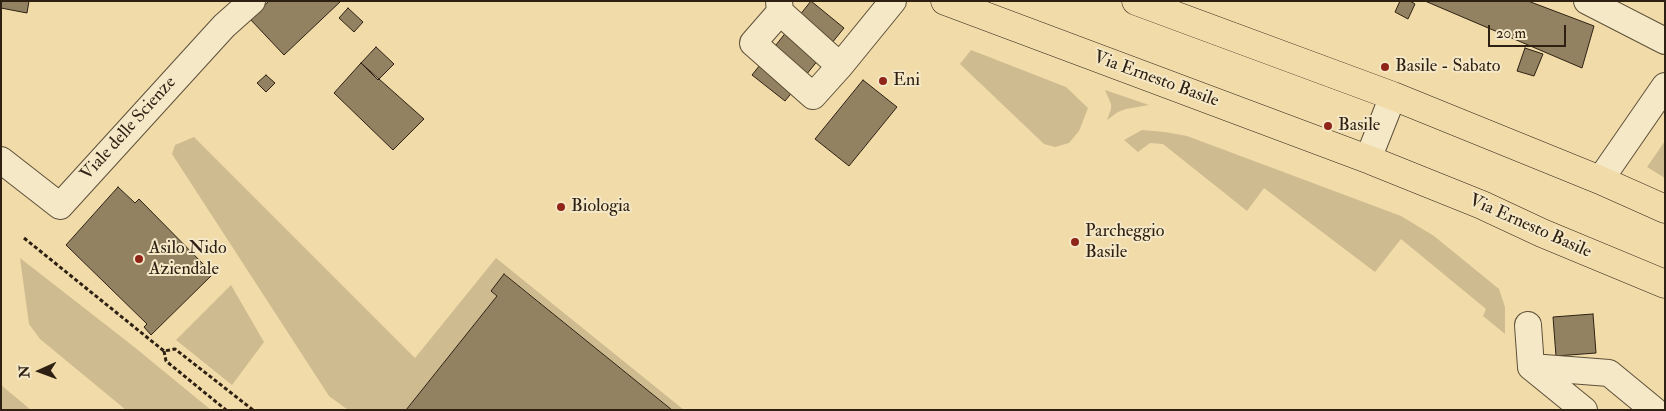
<!DOCTYPE html>
<html>
<head>
<meta charset="utf-8">
<style>
	body { margin:0 }
	#map { position:relative; width:1666px; height:411px; overflow:hidden; background:#f0dba9; font-family:"IM FELL Double Pica",serif }
	canvas { display:block }
	.frame { position:absolute; inset:0; border:2px solid #2e2114; pointer-events:none }
	.north { position:absolute; left:15px; top:346px; width:50px; height:50px; -webkit-text-stroke:4px #f5e8c7; paint-order:stroke; rotate:268deg; font-size:14px; font-weight:700; line-height:20px; text-align:center; color:#2e2114 }
	.north::after { content:''; display:block; margin:auto; width:18px; height:22px; background:#2e2114; clip-path:polygon(50% 0,100% 100%,50% 72%,0 100%) }
	.scale { position:absolute; left:1488px; top:25px; width:78px; height:22px; box-sizing:border-box; border:2px solid #2e2114; border-top:0; padding-left:6px; font-size:15px; line-height:18px; white-space:nowrap; color:#2e2114; -webkit-text-stroke:4px #f5e8c7; paint-order:stroke }
</style>
</head>
<body>
<div id="map">
<canvas width="1666" height="411"></canvas>
<div class="frame"></div>
<div class="north">N</div>
<div class="scale">20 m</div>
</div>
<script>
const context = document.querySelector('canvas').getContext('2d');
context.lineJoin = 'round';
function paint(path, color) {
  context.fillStyle = color;
  context.fill(path, 'evenodd');
}
function toPath(rows) {
  const path = new Path2D();
  for (const r of rows) {
    path.moveTo(r[0], r[1]);
    for (let i = 2; i < r.length; i += 2) path.lineTo(r[i], r[i + 1]);
  }
  return path;
}
function strokePath(path, color, width, dash) {
  context.strokeStyle = color;
  context.lineWidth = width;
  context.lineCap = dash ? 'butt' : 'round';
  context.setLineDash(dash || []);
  context.stroke(path);
}
function label(font, color, halo, rows, align = 'center') {
  context.font = font + ' "IM FELL Double Pica",serif';
  context.lineWidth = 4;
  context.setLineDash([]);
  context.textBaseline = 'middle';
  context.strokeStyle = halo;
  context.fillStyle = color;
  for (const [text, x, y, turn = 0] of rows) {
    context.save();
    context.translate(x, y);
    context.rotate((+turn || 0) * Math.PI / 180);
    context.textAlign = isNaN(turn) ? turn : align;
    if (halo) context.strokeText(text, 0, 0);
    context.fillText(text, 0, 0);
    context.restore();
  }
}
paint(toPath([
	[971,50,1066,87,1088,108,1079,131,1069,143,1055,147,1044,144,960,64],
	[1105,90,1149,105,1126,109,1118,112,1107,120,1111,109,1111,104],
	[1142,130,1165,132,1187,136,1401,216,1434,236,1499,289,1505,307,1505,334,1483,316,1486,309,1401,239,1375,272,1264,188,1247,211,1163,144,1150,143,1138,152,1124,140],
	[194,137,415,358,496,258,684,410,672,410,505,274,491,291,497,296,406,410,348,410,329,396,172,154,175,145],
	[1665,141,1665,178,1647,167],
	[20,258,133,346,211,410,126,410,40,339,29,324],
	[231,285,264,342,232,385,176,340],
	[1,385,31,410,1,410]
]), '#cfbb90');
const building = toPath([
	[1,1,29,1,27,13,1,8,1,1],
	[269,1,341,1,284,55,250,19,269,1],
	[811,1,844,28,785,101,752,75,811,1],
	[1400,1,1410,1,1415,4,1408,19,1395,12,1400,1],
	[1425,1,1528,1,1594,26,1582,68,1425,1],
	[348,8,363,22,354,32,339,18,348,8],
	[376,47,394,64,378,80,361,63,376,47],
	[1525,48,1543,54,1534,76,1517,71,1525,48],
	[361,63,424,119,393,150,334,93,361,63],
	[266,75,275,83,266,92,257,83,266,75],
	[863,80,897,107,849,166,815,139,863,80],
	[118,187,135,203,139,199,213,274,151,335,144,327,147,324,66,245,118,187],
	[504,274,672,410,406,410,497,296,491,291,504,274],
	[1593,314,1596,353,1556,356,1553,317,1593,314]
]);
paint(building, '#938261');
strokePath(building, '#2e2114', 1);
const minor = toPath([
	[779,1,780,12,840,66,893,1],
	[1587,1,1665,41],
	[780,12,753,43,813,96,840,66],
	[1368,159,1393,96],
	[1,160,60,206,224,26,252,1],
	[1600,180,1665,86],
	[1528,325,1531,367,1584,410],
	[1531,367,1609,373,1654,410]
]);
const major = toPath([
	[945,1,1370,160,1482,205,1542,233,1665,284],
	[1136,1,1393,96,1600,180,1665,209]
]);
strokePath(minor, '#5e5039', 28);
strokePath(major, '#2e2114', 29);
strokePath(toPath([
	[24,238,164,351,175,349,253,410],
	[164,351,166,361,226,410]
]), '#2e2114', 3, [4, 2.5]);
strokePath(minor, '#f5e8c7', 26);
strokePath(major, '#f0dba9', 28);
for (const [x, y, r, color] of [
	[1385,67,5,"#8f2418"],
	[883,81,5,"#8f2418"],
	[1328,126,5,"#8f2418"],
	[561,207,5,"#8f2418"],
	[1075,242,5,"#8f2418"],
	[139,259,5,"#8f2418"]
]) {
  const dot = new Path2D();
  dot.arc(x, y, r, 0, 2 * Math.PI);
  context.fillStyle = color;
  context.fill(dot);
  strokePath(dot, '#f5e8c7', 2);
}
label('18px', '#2e2114', '#f5e8c7', [
	["Basile - Sabato",1395,67],
	["Eni",893,81],
	["Basile",1338,126],
	["Biologia",571,207],
	["Parcheggio",1085,232],
	["Basile",1085,253],
	["Asilo Nido",149,249],
	["Aziendale",149,270]
], 'left');
label('18px', '#2e2114', '#f5e8c7', [
	["Via Ernesto Basile",1156,80,20],
	["Viale delle Scienze",129,129,-48],
	["Via Ernesto Basile",1530,227,24]
]);
</script>
</body>
</html>
